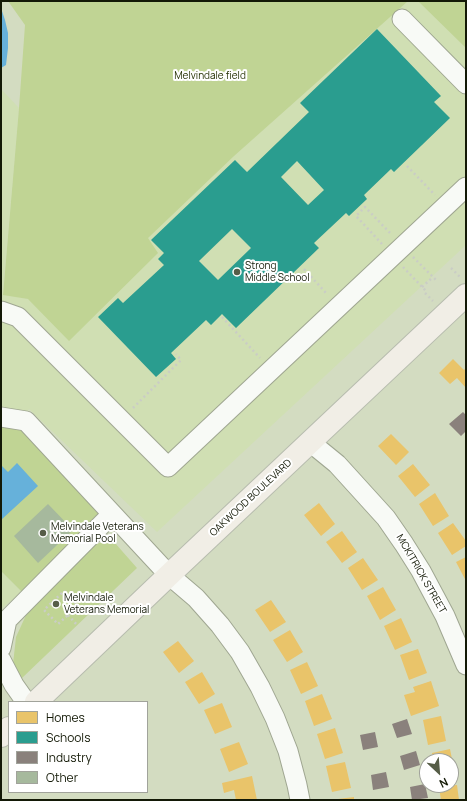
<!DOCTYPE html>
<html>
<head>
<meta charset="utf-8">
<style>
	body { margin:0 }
	#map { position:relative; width:467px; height:801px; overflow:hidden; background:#d3dcc1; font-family:Manrope,sans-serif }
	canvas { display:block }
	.frame { position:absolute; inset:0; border:2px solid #131906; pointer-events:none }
	.legend { position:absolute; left:8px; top:701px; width:140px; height:92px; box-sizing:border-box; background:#fff; border:1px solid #a1a39b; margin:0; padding:5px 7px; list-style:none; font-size:12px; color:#131906 }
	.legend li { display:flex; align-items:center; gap:8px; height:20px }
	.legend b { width:20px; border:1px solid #a1a39b }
	.north { position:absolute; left:419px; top:753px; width:40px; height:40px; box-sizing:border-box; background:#fff; border:1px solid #a1a39b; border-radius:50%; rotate:154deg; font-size:11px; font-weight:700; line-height:16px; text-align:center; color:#131906 }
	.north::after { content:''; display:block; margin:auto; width:14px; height:18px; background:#565d47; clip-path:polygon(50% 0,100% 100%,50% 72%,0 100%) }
</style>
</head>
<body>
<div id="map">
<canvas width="467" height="801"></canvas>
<div class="frame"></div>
<ul class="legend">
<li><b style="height:11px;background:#e9c46a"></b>Homes</li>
<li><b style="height:11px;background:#2a9d8f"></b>Schools</li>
<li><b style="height:11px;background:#8a817c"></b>Industry</li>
<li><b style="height:11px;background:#a6b99d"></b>Other</li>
</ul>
<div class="north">N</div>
</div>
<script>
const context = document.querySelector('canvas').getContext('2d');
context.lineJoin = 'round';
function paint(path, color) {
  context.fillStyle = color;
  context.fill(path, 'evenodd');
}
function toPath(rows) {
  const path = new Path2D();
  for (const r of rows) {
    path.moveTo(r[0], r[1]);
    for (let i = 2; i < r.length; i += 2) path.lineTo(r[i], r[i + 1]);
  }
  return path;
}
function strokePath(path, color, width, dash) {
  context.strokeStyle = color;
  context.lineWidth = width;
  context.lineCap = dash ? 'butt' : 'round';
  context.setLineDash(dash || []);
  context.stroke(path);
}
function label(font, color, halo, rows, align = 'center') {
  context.font = font + ' Manrope,sans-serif';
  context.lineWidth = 4;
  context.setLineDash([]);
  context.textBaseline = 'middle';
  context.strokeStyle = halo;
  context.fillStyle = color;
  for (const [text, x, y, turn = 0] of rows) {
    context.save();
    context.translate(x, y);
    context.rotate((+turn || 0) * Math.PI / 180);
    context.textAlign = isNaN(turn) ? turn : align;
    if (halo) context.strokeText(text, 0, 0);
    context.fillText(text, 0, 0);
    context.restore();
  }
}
paint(toPath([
	[113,1,466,1,466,245,157,532,29,409,21,424,1,422,1,89,19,108,3,294,28,299],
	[1,571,22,592,1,609]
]), '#d0dfb3');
paint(toPath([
	[8,1,408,1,234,156,148,238,158,253,69,341,28,299,3,295,19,108,25,25],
	[418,1,466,1,466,48],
	[1,422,21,424,91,500,99,515,22,592,1,571],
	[97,543,115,543,137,568,22,678,13,664,16,637,27,613]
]), '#c0d494');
paint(toPath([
	[1,8,5,20,8,33,8,48,6,65,1,68],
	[17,463,38,486,1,520,1,465,8,472]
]), '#66b1da');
paint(toPath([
	[453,359,464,370,466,368,466,388,457,378,450,384,439,373],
	[391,434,409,452,396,465,378,446],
	[413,464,430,485,415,497,398,476],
	[435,493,449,516,433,526,419,504],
	[319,503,335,524,321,536,304,515],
	[453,523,466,541,466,546,452,555,438,533],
	[342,531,357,552,342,563,326,542],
	[466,557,466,581,456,562],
	[363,558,378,580,362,590,348,568],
	[383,587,396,610,380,620,367,596],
	[271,600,286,622,270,632,255,610],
	[401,618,412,642,395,650,384,626],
	[290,630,303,652,287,662,273,640],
	[178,641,194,661,179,673,163,652],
	[418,649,427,673,409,680,400,655],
	[307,662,318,686,301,694,290,670],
	[202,672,215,694,199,704,185,682],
	[431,681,439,706,411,716,404,695,415,692,413,687],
	[322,694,332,719,314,726,305,701],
	[222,703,232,727,215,734,204,710],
	[441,716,446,741,428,745,423,720],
	[335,728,343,753,325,759,317,734],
	[239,742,248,764,229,772,220,749],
	[450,749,455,774,451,775,451,761,433,761,432,753],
	[345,762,351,788,332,792,326,766],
	[252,776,257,800,236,800,234,790,224,793,222,783],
	[457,785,459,800,441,800,439,787],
	[354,797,354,800,338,800,338,799]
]), '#e9c46a');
paint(toPath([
	[377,29,441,96,434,102,450,118,394,172,391,169,364,195,367,199,349,216,346,213,314,243,319,248,236,328,222,314,211,325,206,320,171,353,176,359,156,377,98,317,118,298,123,303,164,265,158,259,164,253,151,240,235,160,247,172,309,112,300,103],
	[297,161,324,190,308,205,281,177],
	[232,229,251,248,218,280,199,261]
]), '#2a9d8f');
paint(toPath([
	[463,412,466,415,466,431,461,436,449,424],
	[407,719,412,734,397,738,392,724],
	[375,732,378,747,363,750,360,735],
	[416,751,420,765,404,770,400,756],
	[386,772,389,787,373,790,371,775],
	[425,784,428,798,412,800,410,787]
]), '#8a817c');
paint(toPath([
	[48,504,73,530,38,563,14,536]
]), '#a6b99d');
const minor = toPath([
	[402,19,466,84],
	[1,311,18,317,168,467,466,187],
	[1,417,26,421,169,575,196,598,220,625,240,652,260,687,275,718,288,751,297,785,300,800],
	[310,442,337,464,386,518,404,544,421,571,445,616,466,665],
	[1,648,7,620,112,514],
	[1,660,14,685,26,702]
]);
const major = toPath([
	[36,702,169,575,466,295],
	[1,736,9,728]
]);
strokePath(minor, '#9fa691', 21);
strokePath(major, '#b7bcae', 24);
strokePath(toPath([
	[407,166,435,195],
	[382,244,356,216,365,207,392,235],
	[413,257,437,281],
	[403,267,426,291],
	[451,268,460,277],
	[304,269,327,294],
	[422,287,433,277],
	[425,293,433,301],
	[222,317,260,358],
	[133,408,181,360,176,354],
	[64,591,78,606,58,624,44,610,64,591],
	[68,615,77,625]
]), '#cacdc5', 2.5, [2, 3]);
strokePath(minor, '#f8faf6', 19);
strokePath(major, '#f1eee6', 22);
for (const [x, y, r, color] of [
	[237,272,4,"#565d47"],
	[43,533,4,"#565d47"],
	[56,604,4,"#565d47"]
]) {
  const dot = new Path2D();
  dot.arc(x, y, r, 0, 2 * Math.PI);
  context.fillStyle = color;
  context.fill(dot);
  strokePath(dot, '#fff', 1.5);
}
label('10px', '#253103', '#fff', [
	["Melvindale field",210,76]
]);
label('10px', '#131906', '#fff', [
	["Strong",245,266],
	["Middle School",245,278],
	["Melvindale Veterans",51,527],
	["Memorial Pool",51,539],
	["Melvindale",64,598],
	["Veterans Memorial",64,610]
], 'left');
label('10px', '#131906', '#fff', [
	["OAKWOOD BOULEVARD",251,498,-43],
	["MCKITRICK STREET",421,574,60]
]);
</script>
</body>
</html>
